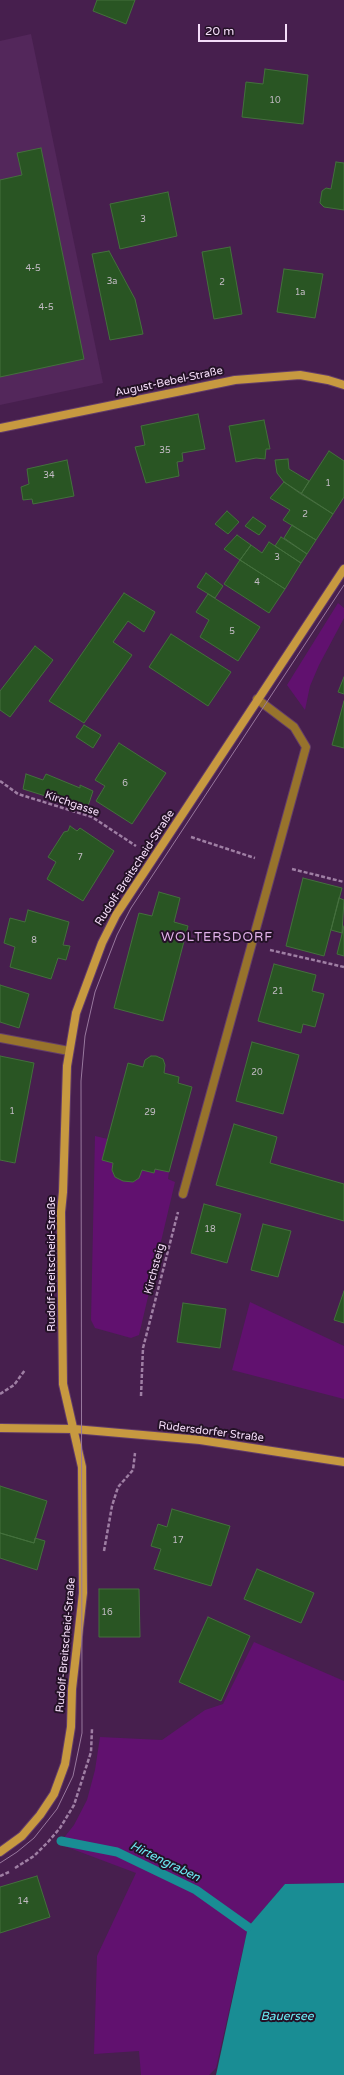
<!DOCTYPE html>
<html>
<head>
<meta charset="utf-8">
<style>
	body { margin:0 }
	#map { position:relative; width:344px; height:2075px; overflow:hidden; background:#471f4e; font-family:"Varela Round",sans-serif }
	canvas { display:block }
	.scale { position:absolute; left:198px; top:24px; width:89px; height:18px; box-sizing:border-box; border:2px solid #f5ddf9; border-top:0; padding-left:5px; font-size:12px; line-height:14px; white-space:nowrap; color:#f5ddf9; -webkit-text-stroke:3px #241227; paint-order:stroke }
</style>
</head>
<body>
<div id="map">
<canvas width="344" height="2075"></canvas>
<div class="scale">20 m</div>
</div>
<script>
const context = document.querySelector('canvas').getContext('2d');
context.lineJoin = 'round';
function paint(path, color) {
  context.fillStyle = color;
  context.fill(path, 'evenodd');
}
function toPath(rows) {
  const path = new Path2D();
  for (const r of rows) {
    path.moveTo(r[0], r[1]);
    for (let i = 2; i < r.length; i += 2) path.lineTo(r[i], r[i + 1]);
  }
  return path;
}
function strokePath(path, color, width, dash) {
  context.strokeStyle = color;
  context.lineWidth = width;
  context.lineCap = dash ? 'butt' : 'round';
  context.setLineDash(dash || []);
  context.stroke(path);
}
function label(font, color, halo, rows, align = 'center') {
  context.font = font + ' "Varela Round",sans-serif';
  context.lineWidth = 4;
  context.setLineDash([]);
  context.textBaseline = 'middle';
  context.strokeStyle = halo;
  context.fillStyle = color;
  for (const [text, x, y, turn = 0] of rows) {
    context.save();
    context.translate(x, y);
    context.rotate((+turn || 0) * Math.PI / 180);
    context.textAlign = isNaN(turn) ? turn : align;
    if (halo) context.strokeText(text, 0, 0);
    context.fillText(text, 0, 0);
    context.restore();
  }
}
paint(toPath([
	[31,34,103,383,0,405,0,41]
]), '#53275b');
paint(toPath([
	[338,603,344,608,344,618,319,665,310,686,305,710,287,685],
	[95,1136,108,1139,113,1163,112,1170,115,1177,133,1182,139,1178,142,1170,154,1173,155,1169,169,1172,168,1179,175,1182,139,1335,131,1338,95,1328,91,1320],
	[250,1302,344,1346,344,1399,232,1370],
	[254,1642,344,1681,344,1883,285,1884,248,1927,216,2068,209,2075,141,2075,139,2051,94,2054,97,1956,136,1873,59,1844,74,1825,87,1800,95,1770,100,1737,162,1740,205,1710,223,1704]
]), '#61116f');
paint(toPath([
	[344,1883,344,2075,216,2075,248,1927,285,1884]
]), '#198d94');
strokePath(toPath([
	[61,1841,117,1852,196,1890,248,1927]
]), '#198d94', 9);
const building = toPath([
	[97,0,135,0,126,24,93,11,97,0],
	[265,69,308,75,303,124,242,117,246,82,263,84,265,69],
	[41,148,84,359,0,377,0,180,22,175,17,153,41,148],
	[336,162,344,163,344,210,324,207,320,203,322,191,326,188,331,189,336,162],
	[168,192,177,236,120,249,110,204,168,192],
	[230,247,242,314,214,319,202,252,230,247],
	[109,251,135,299,143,334,110,340,92,254,109,251],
	[284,269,323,274,315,318,277,312,284,269],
	[198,414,205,449,182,453,183,461,177,462,179,476,146,483,135,447,145,445,141,426,198,414],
	[264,420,270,449,266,449,265,459,256,458,236,462,229,426,264,420],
	[329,451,344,461,344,497,333,514,301,494,329,451],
	[288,459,289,469,309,481,301,494,284,482,277,473,275,460,288,459],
	[67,460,74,496,33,504,32,499,23,500,21,487,29,484,27,469,67,460],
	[284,482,333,514,316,540,283,520,290,510,270,498,284,482],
	[227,511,239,522,228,534,215,524,227,511],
	[253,517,266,526,259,535,245,526,253,517],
	[292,525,316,540,307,554,284,538,292,525],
	[237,535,251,545,240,560,224,549,237,535],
	[281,537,307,554,301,563,275,546,281,537],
	[269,542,301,563,285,589,240,560,251,545,262,553,269,542],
	[240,560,285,589,269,613,224,584,240,560],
	[206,573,223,586,215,598,197,587,206,573],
	[124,593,155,612,144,632,128,621,113,642,132,655,84,723,49,701,124,593],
	[208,594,260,627,238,661,200,637,209,620,196,612,208,594],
	[171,634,231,672,208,706,149,667,171,634],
	[35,646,53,660,10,717,0,710,0,691,35,646],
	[344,677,344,694,338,692,344,677],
	[344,701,344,748,332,745,344,701],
	[84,725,101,735,93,748,76,737,84,725],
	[119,743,166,773,132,824,96,801,105,786,95,780,119,743],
	[26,774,43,780,46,774,80,788,80,785,93,791,87,809,23,789,26,774],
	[70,826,77,831,80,828,114,851,83,901,47,879,56,862,48,857,64,832,68,831,70,826],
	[303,878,342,888,324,956,286,946,303,878],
	[159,892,180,898,174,922,188,926,163,1021,114,1008,139,913,152,916,159,892],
	[339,898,344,900,342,933,331,930,339,898],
	[28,910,69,922,63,945,70,946,66,960,58,958,51,979,10,967,15,947,4,943,10,918,25,922,28,910],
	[344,926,344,956,337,954,344,926],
	[274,964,316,975,312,991,324,994,315,1027,303,1024,301,1033,258,1021,274,964],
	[0,985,29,994,19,1028,0,1022,0,985],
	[252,1042,299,1055,283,1114,236,1101,252,1042],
	[0,1056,34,1063,15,1163,0,1160,0,1056],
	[151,1056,156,1056,163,1059,165,1065,164,1073,179,1077,178,1083,192,1087,169,1172,155,1169,154,1173,142,1170,139,1178,133,1182,123,1181,115,1177,112,1170,113,1163,102,1160,128,1063,143,1067,145,1060,151,1056],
	[234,1124,277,1137,270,1163,344,1184,344,1221,216,1185,234,1124],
	[204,1204,241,1214,227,1263,191,1253,204,1204],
	[263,1224,291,1231,278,1277,251,1270,263,1224],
	[344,1291,344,1323,334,1320,344,1291],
	[183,1303,226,1309,220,1348,177,1342,183,1303],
	[0,1486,47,1501,34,1543,0,1533,0,1486],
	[172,1509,230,1526,211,1586,154,1569,161,1549,151,1546,158,1524,167,1527,172,1509],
	[0,1533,34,1543,35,1538,45,1541,37,1570,0,1558,0,1533],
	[257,1569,314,1593,301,1623,244,1599,257,1569],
	[99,1589,139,1589,140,1637,99,1637,99,1589],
	[208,1617,250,1636,221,1701,179,1682,208,1617],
	[37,1876,50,1917,0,1933,0,1887,37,1876]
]);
paint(building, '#295523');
strokePath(building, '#44703d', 1);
const street = toPath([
	[0,1038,69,1051],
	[183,1194,306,747,294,727,257,699]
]);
const secondary = toPath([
	[0,428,235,380,300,375,328,380,344,385],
	[0,1428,74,1429,200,1440,344,1462],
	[0,1852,22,1836,40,1815,54,1794,65,1764,71,1727,72,1689,83,1593,82,1467,63,1384,61,1212,63,1192,67,1066,76,1013,102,943,116,915,344,569]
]);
strokePath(street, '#633d69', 10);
strokePath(secondary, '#633d69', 10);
strokePath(toPath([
	[0,781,18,794,92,817,136,846],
	[191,837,255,858],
	[292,869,344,882],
	[270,950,344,967],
	[0,1394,14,1385,25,1370],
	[141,1396,143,1348,178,1212],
	[104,1551,112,1506,118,1487,133,1470,135,1453],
	[15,1868,34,1856,48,1842,60,1828,74,1805,91,1752,92,1729],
	[0,1876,9,1872]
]), '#9f7fa4', 2.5, [4, 2]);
strokePath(street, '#97732c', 8);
strokePath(secondary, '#c79940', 8);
strokePath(toPath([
	[0,1863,17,1852,34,1838,57,1809,73,1776,82,1733,81,1081,85,1036,95,992,117,935,131,908,344,585]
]), '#98789e', 1);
label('9px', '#c2bbc4', null, [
	["10",275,101],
	["3",143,220],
	["4-5",33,269],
	["3a",112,282],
	["2",222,283],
	["1a",300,293],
	["4-5",46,308],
	["35",165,451],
	["34",49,476],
	["1",328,484],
	["2",305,515],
	["3",277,558],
	["4",257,583],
	["5",232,632],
	["6",125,784],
	["7",80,858],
	["8",34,941],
	["21",278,992],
	["20",257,1073],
	["1",12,1112],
	["29",150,1113],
	["18",210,1230],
	["17",178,1541],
	["16",107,1613],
	["14",23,1902]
]);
label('11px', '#f5ddf9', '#241227', [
	["August-Bebel-Straße",169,382,-12],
	["Kirchgasse",72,804,19],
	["Rudolf-Breitscheid-Straße",135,868,-57],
	["Rudolf-Breitscheid-Straße",52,1264,-90],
	["Kirchsteig",155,1269,-75],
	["Rüdersdorfer Straße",211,1432,7],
	["Rudolf-Breitscheid-Straße",66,1645,-85]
]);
label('italic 12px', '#6beaf2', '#241227', [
	["Hirtengraben",165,1862,26],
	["Bauersee",287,2017]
]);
context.letterSpacing = '1px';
label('13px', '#e1b1e9', '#241227', [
	["WOLTERSDORF",217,938]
]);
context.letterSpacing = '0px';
</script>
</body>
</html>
